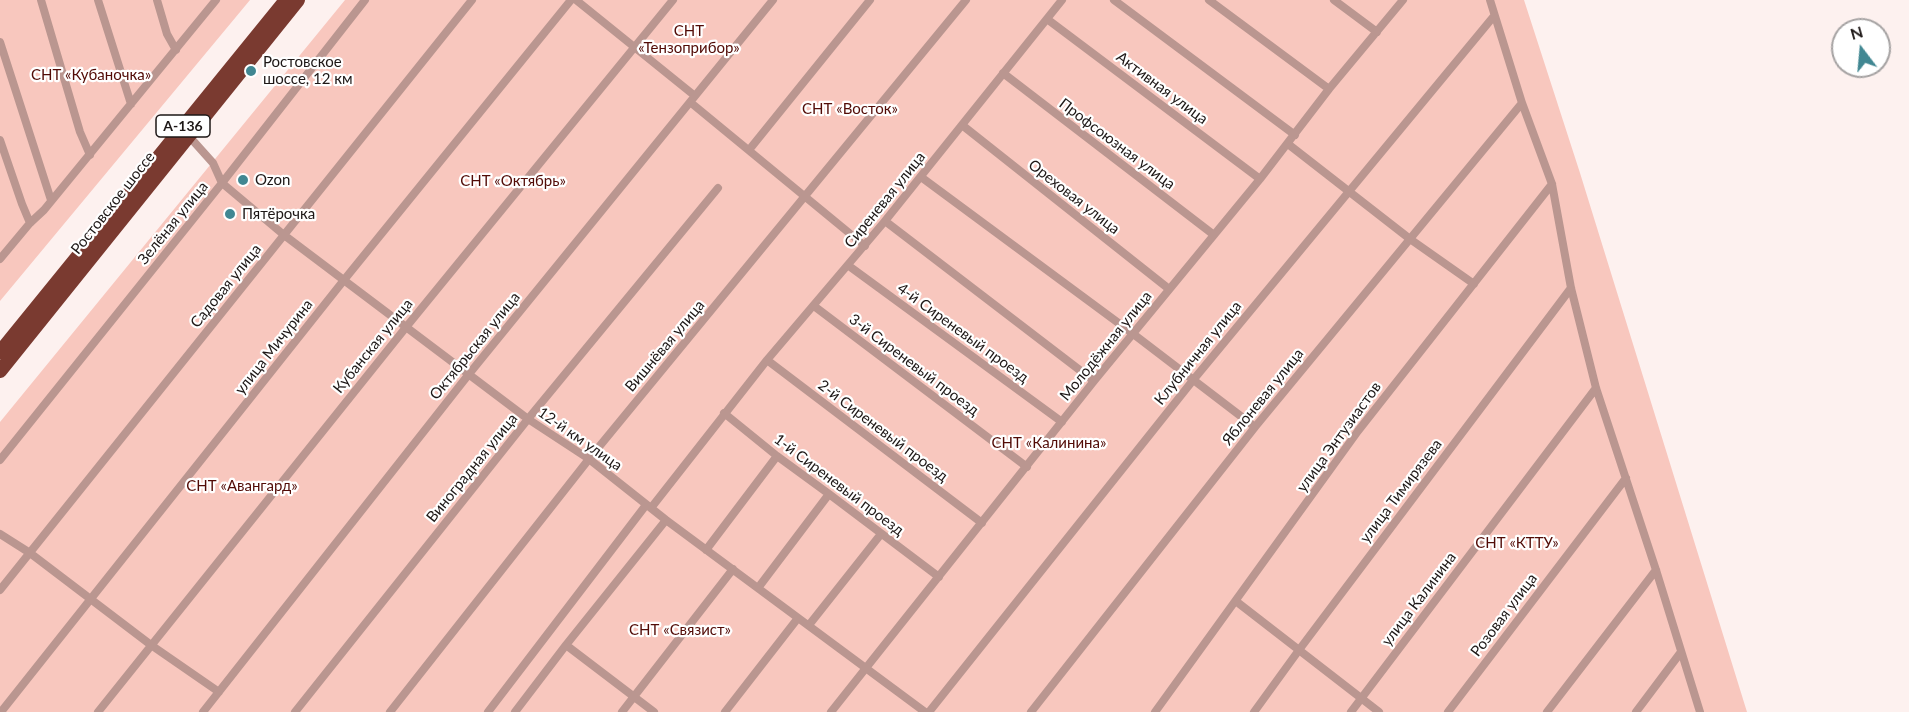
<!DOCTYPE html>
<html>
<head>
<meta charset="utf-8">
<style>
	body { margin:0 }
	#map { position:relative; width:1909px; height:712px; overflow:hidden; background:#fdf1ef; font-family:Lato,sans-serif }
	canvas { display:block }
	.north { position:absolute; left:1831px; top:18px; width:60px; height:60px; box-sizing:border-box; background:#fff; border:2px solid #a5a2a2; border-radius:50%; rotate:344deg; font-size:16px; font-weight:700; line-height:24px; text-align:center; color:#1d1716 }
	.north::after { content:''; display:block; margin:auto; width:21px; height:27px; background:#418792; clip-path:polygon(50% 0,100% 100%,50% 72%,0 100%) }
</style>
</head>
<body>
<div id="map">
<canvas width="1909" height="712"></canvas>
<div class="north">N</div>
</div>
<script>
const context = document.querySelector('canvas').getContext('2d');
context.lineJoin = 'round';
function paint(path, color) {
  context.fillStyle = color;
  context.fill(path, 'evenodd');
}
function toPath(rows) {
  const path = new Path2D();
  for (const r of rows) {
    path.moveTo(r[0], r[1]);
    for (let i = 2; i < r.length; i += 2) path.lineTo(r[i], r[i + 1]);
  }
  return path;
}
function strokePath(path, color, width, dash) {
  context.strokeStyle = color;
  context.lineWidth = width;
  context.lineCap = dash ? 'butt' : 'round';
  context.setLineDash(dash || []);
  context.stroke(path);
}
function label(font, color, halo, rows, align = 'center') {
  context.font = font + ' Lato,sans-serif';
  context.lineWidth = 4.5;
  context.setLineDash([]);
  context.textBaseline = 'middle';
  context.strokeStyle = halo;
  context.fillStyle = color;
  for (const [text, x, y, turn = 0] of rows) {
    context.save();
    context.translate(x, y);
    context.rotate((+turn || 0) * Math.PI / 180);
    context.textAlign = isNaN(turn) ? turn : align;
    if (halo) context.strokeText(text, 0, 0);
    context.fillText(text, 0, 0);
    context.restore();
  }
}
paint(toPath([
	[0,0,250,0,0,301],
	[345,0,1524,0,1580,173,1747,712,0,712,0,422]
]), '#f8c7be');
strokePath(toPath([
	[41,0,80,132,90,155],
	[98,0,131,104],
	[157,0,167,34,176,50],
	[576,0,695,96],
	[1114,0,1295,135],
	[1209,0,1329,89],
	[1334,0,1377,32],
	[1490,0,1522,103,1552,184,1571,288,1596,388,1656,570,1700,712],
	[1047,19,1260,179],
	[0,42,51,200],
	[1003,73,1214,235],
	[690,102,865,246],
	[962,125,1169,289],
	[187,134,213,163,222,183,284,235,528,419,589,459,666,520,925,712],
	[0,140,22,204,30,223],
	[1288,144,1410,239,1474,284],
	[749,150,870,0],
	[921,177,1132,333,1255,427],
	[885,221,1094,381],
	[0,259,30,223,44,210,216,0],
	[849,266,1062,422],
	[814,306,1027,467],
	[767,360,982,523],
	[724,413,777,456,829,494,939,577],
	[0,460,222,183,365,0],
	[651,508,767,360,885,221,1062,0],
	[0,534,30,553,151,645,219,692],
	[706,550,777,456],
	[758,588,829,494],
	[0,590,472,0],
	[1237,602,1379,712],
	[809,625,881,534],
	[566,645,654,712],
	[1,712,344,280,571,0],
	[98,712,407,326,673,0],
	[203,712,469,374,773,0],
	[295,712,528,419,718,188],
	[390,712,589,459,966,0],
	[488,712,646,505],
	[515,712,566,645,666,520],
	[622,712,733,569],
	[725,712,798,618],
	[831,712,1094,381,1260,179,1329,89,1403,0],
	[929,712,1194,379,1494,16],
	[1031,712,1255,427,1522,103],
	[1155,712,1358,431,1552,184],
	[1254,712,1299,650,1571,288],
	[1351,712,1596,388],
	[1448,712,1626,478],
	[1547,712,1656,570],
	[1636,712,1681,652]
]), '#ba9690', 8);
strokePath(toPath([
	[0,352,286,0],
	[0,371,298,0]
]), '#7a3a30', 14);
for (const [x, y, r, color] of [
	[251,71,6,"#418792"],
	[243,180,6,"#418792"],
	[230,214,6,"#418792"]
]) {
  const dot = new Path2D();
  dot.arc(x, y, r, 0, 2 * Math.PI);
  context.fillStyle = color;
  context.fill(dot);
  strokePath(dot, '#fff', 2);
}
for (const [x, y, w] of [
	[183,126,54]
]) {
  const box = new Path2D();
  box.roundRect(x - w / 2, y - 11, w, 22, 4.5);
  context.fillStyle = '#fff';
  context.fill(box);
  strokePath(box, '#1d1716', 1.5);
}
label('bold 14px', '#1d1716', null, [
	["А-136",183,126]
]);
label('15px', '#520b06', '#fff', [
	["СНТ",689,31],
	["«Тензоприбор»",689,48],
	["СНТ «Кубаночка»",91,75],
	["СНТ «Восток»",850,109],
	["СНТ «Октябрь»",513,181],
	["СНТ «Калинина»",1049,443],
	["СНТ «Авангард»",242,486],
	["СНТ «КТТУ»",1517,543],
	["СНТ «Связист»",680,630]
]);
label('15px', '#1d1716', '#fff', [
	["Ростовское",263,62],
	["шоссе, 12 км",263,79],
	["Ozon",255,180],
	["Пятёрочка",242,214]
], 'left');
label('15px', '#1d1716', '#fff', [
	["Активная улица",1162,88,37],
	["Профсоюзная улица",1117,144,37],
	["Ореховая улица",1074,197,38],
	["Сиреневая улица",885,200,-51],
	["Ростовское шоссе",113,203,-52],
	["Зелёная улица",173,223,-51],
	["Садовая улица",226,286,-51],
	["4-й Сиреневый проезд",963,333,36],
	["Кубанская улица",373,346,-51],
	["Октябрьская улица",475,346,-51],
	["Вишнёвая улица",665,346,-50],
	["Молодёжная улица",1106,346,-51],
	["улица Мичурина",274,347,-52],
	["Клубничная улица",1198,353,-51],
	["3-й Сиреневый проезд",914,365,37],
	["Яблоневая улица",1263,397,-51],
	["2-й Сиреневый проезд",883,431,37],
	["улица Энтузиастов",1339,437,-54],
	["12-й км улица",580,439,35],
	["Виноградная улица",472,468,-51],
	["1-й Сиреневый проезд",839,485,37],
	["улица Тимирязева",1401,491,-53],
	["улица Калинина",1419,599,-53],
	["Розовая улица",1504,615,-53]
]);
</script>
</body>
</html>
